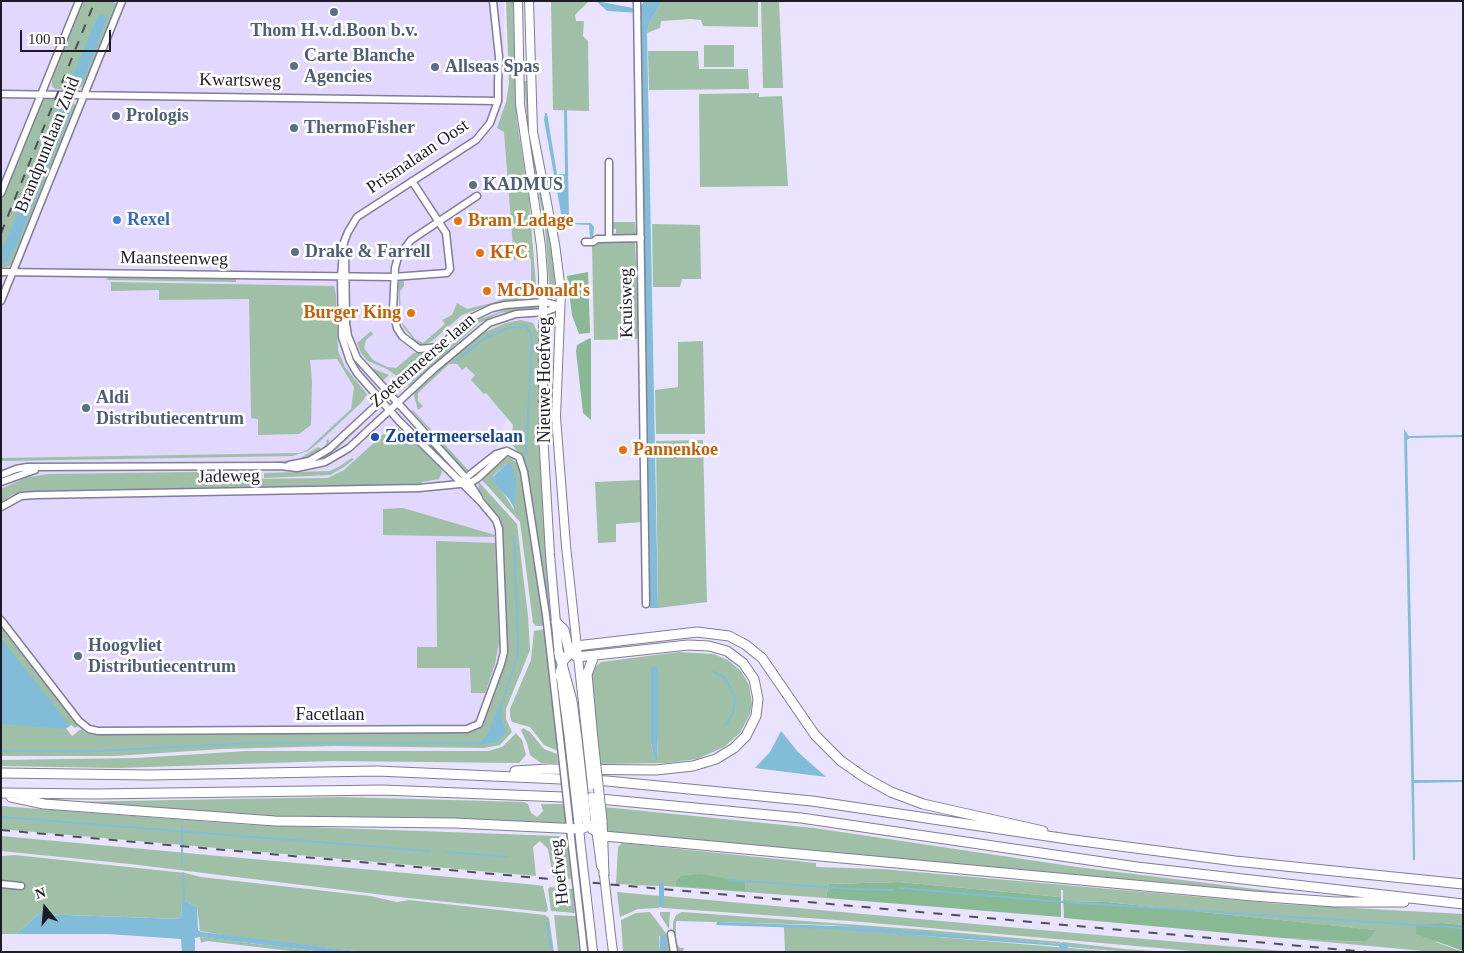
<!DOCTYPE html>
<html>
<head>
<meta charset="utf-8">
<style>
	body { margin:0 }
	#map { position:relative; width:1464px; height:953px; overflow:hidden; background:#e9e3fd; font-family:"Times New Roman",serif }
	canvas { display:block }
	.frame { position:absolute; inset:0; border:2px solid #1d1b26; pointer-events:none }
	.north { position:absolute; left:20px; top:883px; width:50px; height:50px; -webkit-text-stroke:4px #fff; paint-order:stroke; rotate:343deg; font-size:14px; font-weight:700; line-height:20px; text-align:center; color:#1d1b26 }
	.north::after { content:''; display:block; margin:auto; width:18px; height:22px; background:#1d1b26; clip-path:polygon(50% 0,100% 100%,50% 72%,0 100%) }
	.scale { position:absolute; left:20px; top:30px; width:91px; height:22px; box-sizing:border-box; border:2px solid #1d1b26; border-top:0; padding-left:6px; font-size:15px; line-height:18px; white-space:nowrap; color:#1d1b26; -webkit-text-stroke:4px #fff; paint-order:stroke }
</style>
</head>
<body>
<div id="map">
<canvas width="1464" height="953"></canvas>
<div class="frame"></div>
<div class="north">N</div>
<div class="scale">100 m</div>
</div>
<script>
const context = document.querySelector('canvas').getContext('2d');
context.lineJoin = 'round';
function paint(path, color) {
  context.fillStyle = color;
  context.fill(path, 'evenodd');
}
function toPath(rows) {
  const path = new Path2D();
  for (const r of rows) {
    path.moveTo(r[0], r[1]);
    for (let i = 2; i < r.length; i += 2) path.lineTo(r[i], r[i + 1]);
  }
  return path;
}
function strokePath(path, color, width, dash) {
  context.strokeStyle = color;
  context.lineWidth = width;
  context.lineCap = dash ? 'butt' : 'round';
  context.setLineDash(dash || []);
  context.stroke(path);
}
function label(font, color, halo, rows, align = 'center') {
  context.font = font + ' "Times New Roman",serif';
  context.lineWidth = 5;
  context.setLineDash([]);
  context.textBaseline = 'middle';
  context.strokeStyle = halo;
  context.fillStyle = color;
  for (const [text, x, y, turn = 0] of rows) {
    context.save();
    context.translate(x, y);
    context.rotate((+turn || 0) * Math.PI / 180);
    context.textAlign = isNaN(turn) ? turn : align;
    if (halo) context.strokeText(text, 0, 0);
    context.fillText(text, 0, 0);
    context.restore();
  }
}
paint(toPath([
	[1,1,504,1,503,123,534,264,535,326,483,491,509,528,510,665,483,735,82,737,1,632]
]), '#e1d7ff');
paint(toPath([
	[82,1,111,1,118,4,85,85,76,90,55,89,52,86,52,76],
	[506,1,513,1,517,121,529,198,536,285,533,293,527,298,489,305,462,315,432,341,421,346,411,341,413,339,404,328,399,317,399,282,400,281,404,280,404,286,400,291,401,321,415,339,423,343,445,324,442,320,452,315,457,303,467,309,495,302,528,291,531,288,531,260,528,255,514,260,504,132,497,128,506,102,509,83],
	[551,1,589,1,575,15,576,21,584,21,583,36,588,41,589,111,553,110],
	[662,1,758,1,758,27,703,26,701,20,691,19,661,21,660,28,647,33,649,24],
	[761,1,779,1,783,88,763,88],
	[704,45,734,45,734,67,704,67],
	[648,51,698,51,699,69,748,69,749,89,649,90],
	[524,81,527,81,531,141,554,263,557,288,554,298,550,296,545,227,529,141],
	[759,93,759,97,782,96,788,186,700,187,699,94],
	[49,97,70,98,75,105,74,112,15,259,10,266,1,268,1,199,40,106,43,100],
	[612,222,635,222,636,236,612,236,611,234,616,233,616,229,611,229],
	[652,224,700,225,701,279,682,279,680,287,653,287],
	[635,240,639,339,594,340,592,244,598,241],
	[109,277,236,278,236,282,108,280,106,279],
	[111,282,334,286,336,295,338,351,345,367,367,394,362,402,317,444,308,451,292,456,1,461,1,458,299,453,307,450,351,409,354,387,337,359,310,360,312,381,311,425,299,434,258,435,258,419,251,418,249,299,159,300,159,290,111,291],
	[348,287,350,287,351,336,359,356,367,366,389,375,382,381,362,362,349,336],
	[537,306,537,308,500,313,479,323,409,387,408,385,478,320,507,309],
	[521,320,533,323,540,337,538,428,550,616,525,461,511,443,513,425,486,393,484,394,471,380,475,375,466,367,462,370,457,364,449,364,418,393,418,401,423,406,418,410,413,392,483,333,506,323],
	[371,331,373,334,366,340,364,348,373,360,387,367,396,368,414,353,424,352,398,377,387,369,368,361,361,353,357,343],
	[703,341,705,434,656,434,655,390,678,387,678,342],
	[413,410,469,471,469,472,462,470,449,456,439,441,412,411],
	[373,414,337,449,309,464,332,451],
	[396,426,439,465,442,472,439,479,422,482,422,484,29,491,12,495,1,502,1,489,25,478,48,474,196,472,254,479,328,478,344,470,389,429],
	[328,439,329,441,327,447,305,459,287,462,264,463,299,459,318,447,321,449,327,443,326,441],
	[703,440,707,602,658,608,656,441],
	[510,457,520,466,544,626,536,626,533,623,520,522,481,479,504,458],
	[506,464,511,464,514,510,493,476],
	[352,458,354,459,344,467,330,475,264,478,264,473,330,471,340,466],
	[642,480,643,522,616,524,616,542,598,543,595,482],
	[478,481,517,524,528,616,530,650,506,709,506,719,512,732,500,745,484,748,334,746,223,749,114,756,1,756,1,626,79,725,75,728,71,725,66,728,72,736,81,729,86,733,93,735,470,732,479,729,504,666,507,636,503,529,497,516,479,491],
	[403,508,495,535,494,537,383,535,383,509],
	[436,541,495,543,499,643,495,664,485,693,471,693,470,668,417,668,417,647,437,647],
	[545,629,558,751,544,745,530,727,512,722,510,716,510,709,531,660,534,631],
	[679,652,714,654,728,660,741,671,749,685,752,704,750,714,740,733,724,747,697,759,667,763,600,764,597,739,595,739,591,677,593,669,601,662],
	[651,668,658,670,658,735,657,759,654,759,651,743],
	[523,728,530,732,544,749,557,754,558,763,541,763,530,755,527,743,521,730],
	[516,733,522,740,526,755,519,763,332,761,117,768,1,766,1,760,136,758,247,751,488,751,502,747],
	[341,797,524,802,528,804,531,813,537,817,543,811,541,804,563,804,566,824,411,817,316,821,64,802],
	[1,806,253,825,558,836,568,838,571,879,553,877,548,849,540,841,533,847,536,876,1,829],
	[604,807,814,828,1077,867,1320,897,606,832],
	[1,836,537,885,543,886,548,910,546,912,408,898,130,864,1,851],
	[622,843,816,863,816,867,882,869,1281,904,1463,914,1463,925,1442,923,1436,942,1463,952,1435,952,1282,938,1366,942,1375,930,1107,902,1068,901,1063,898,1063,890,1061,890,1061,897,899,882,829,884,826,898,664,886,662,882,659,883,661,885,657,886,616,884,618,847],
	[15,855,185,873,201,877,370,896,397,902,409,900,545,915,549,918,554,952,365,952,234,937,200,931,197,907,185,901,182,902,181,919,39,914,16,934,1,934,1,856],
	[550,887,573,889,575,913,551,911,548,889],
	[617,892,660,896,659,908,638,909,620,917],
	[664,896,1041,930,1295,952,1204,952,850,921,664,908],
	[650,912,668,936,671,952,666,952,666,936,659,936,660,952,623,952,621,920,636,913],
	[660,912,670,912,669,929,660,915],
	[682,912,928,930,1061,942,1058,944,831,925,676,921,676,943,680,948,684,948,683,951,678,951,673,934,673,922,676,915],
	[554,915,576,916,579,952,558,952],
	[784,927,819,927,1116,952,785,952],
	[200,937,323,952,299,952,207,941,201,943],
	[1063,942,1125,949,1168,952,1126,952,1065,945]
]), '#a0bfa7');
paint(toPath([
	[588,272,590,333,579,334,572,315,567,276],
	[590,338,591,339,591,420,583,413,576,351,577,345],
	[701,874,745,882,745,891,676,886,676,881,681,876],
	[899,882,1061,897,1061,917,826,898,829,884],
	[1063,898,1068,901,1107,902,1376,930,1366,942,1282,938,1064,918],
	[1442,923,1463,925,1463,951,1416,934,1416,925]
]), '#89b894');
paint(toPath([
	[596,1,633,8,641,6,644,1,662,1,649,24,647,33,658,608,650,608,641,13,607,11],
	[101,14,107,17,105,24,83,81,76,85,72,81,73,75,98,16],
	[66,106,71,110,19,239,9,260,4,264,1,263,1,253,61,107],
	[564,108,567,111,569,223,591,223,594,227,593,237,590,237,589,225,563,224,544,120,545,113,547,113,557,174,565,174],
	[1404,429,1410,438,1407,440,1414,780,1463,780,1463,782,1414,783,1415,853,1415,860,1413,860],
	[506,464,511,464,516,478,515,510,509,499,491,479],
	[1,638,70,726,65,729,1,724],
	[655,666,658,670,658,735,657,759,654,759,651,743,651,668],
	[500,704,503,705,501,716,506,732,497,742,479,745,487,735],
	[781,731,798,752,826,777,755,768,770,752],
	[181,827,183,827,183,867,181,866],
	[659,882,663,882,664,886,664,908,659,907],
	[185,901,197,907,198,930,201,932,365,952,323,952,200,937,195,938,195,952,182,952,181,939,108,934,16,934,39,914,181,919,182,902],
	[717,922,867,927,1058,944,1063,942,1066,945,1126,952,1068,947,1065,952,1061,952,1059,946,831,929,716,925],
	[660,935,666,936,666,952,660,952]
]), '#81bcd8');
strokePath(toPath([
	[457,360,484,339,508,328,525,326,530,332,532,340,526,456],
	[1409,437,1463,436],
	[713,672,722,676,728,683,735,698,733,713,725,726],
	[501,706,517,658,518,647,514,536],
	[1,751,97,751,255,743,482,743],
	[1,817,430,851],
	[447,852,508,857],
	[183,873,184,902],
	[728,880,852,889,893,890],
	[900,888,1063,902,1463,928],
	[547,923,552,952]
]), '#81bcd8', 2);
const minor = toPath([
	[637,1,646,604],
	[1,94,498,101],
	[609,162,609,238],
	[1,193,79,1],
	[585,242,593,242,597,239,641,238],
	[345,251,346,323,348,336,357,358,466,478,479,498],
	[1,272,393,277,447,273,450,269,446,233,412,181],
	[1,301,122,1],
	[438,347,419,349,402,336,397,328,393,310,395,268,398,257,411,240,477,196],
	[507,451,519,457,524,472,546,615,560,738],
	[289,465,309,461,329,449,471,318,492,308,505,305,545,302,560,306],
	[1,475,16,469,27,467,280,466,297,468,325,462,349,448,434,369,489,323,516,314,545,312,560,306],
	[463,480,496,454,506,451],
	[1,482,35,470],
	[1,507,21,496,36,495,419,488,470,483,478,478,507,451],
	[1,620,79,721,89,729,98,731,467,729,479,724,501,664,504,652,499,529,496,520,481,502,399,421,357,373,350,361,342,337,341,276,344,242,348,232,357,217,476,140,490,123,498,101,498,82,499,57,493,1],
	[569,818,572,847],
	[1,884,21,886],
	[582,933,584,952],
	[671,934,674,952]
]);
const major = toPath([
	[518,1,520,104,541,246,543,275,543,433,550,555,559,657],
	[529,1,533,132,555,244,561,291,556,417,566,546,587,740],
	[560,671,569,739],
	[578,819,581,848],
	[596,828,601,866],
	[591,934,593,952],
	[611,936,613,952]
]);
const highway = toPath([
	[559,653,572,701,577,739],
	[560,676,563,661,576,646,697,632,729,636,746,645,762,658,815,735,841,761,864,777,891,792,923,804,1043,831],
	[593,740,587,674,594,656],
	[515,771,548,769,656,770,693,766,716,759,734,748,746,736,756,716,758,699,754,679,743,663,727,651,709,646,688,645,577,657,569,651,564,630,556,622],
	[1,773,149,775,377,771,607,781,812,801,1074,840,1235,861,1463,884],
	[1,793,95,794,382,790,589,798,801,818,1137,867,1463,904],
	[11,797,44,804,275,821,454,823,581,829,593,824],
	[586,819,592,829,604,836,1253,896,1335,902,1404,902],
	[602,820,604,875]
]);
strokePath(minor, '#827c99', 9);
strokePath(major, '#827c99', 10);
strokePath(highway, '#827c99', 11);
strokePath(minor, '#fff', 6);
strokePath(major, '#fff', 8);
strokePath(highway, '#fff', 9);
strokePath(toPath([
	[1,233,95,1],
	[1,830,1368,952]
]), '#504d5c', 2, [9, 9]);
const minorBridge = toPath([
	[560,738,569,818],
	[572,847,582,933]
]);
const majorBridge = toPath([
	[569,739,578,819],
	[587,740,592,785],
	[592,797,595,820],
	[581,848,591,934],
	[604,875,611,936]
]);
const highwayBridge = toPath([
	[577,739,586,819],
	[593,740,602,820]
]);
strokePath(minorBridge, '#827c99', 9, []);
strokePath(majorBridge, '#827c99', 10, []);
strokePath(highwayBridge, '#827c99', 11, []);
strokePath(minorBridge, '#fff', 6);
strokePath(majorBridge, '#fff', 8);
strokePath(highwayBridge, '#fff', 9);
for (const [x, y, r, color] of [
	[334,12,5,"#5c6f8a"],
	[294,66,5,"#5c6f8a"],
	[435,67,5,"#5c6f8a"],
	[116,116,5,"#5c6f8a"],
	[294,128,5,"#5c6f8a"],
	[473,185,5,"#5c6f8a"],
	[117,220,5,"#3f7fe0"],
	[458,221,5,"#e8710a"],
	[295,252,5,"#5c6f8a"],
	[480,253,5,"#e8710a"],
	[487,291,5,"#e8710a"],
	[411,313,5,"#e8710a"],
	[86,408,5,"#5c6f8a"],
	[375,437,5,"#1a4fb4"],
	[623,450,5,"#e8710a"],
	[78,656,5,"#5c6f8a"]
]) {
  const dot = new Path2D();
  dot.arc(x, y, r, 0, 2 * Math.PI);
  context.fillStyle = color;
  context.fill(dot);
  strokePath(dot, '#fff', 2);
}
label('bold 18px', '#4e5e75', '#fff', [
	["Thom H.v.d.Boon b.v.",334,31,"center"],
	["Carte Blanche",304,56],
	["Agencies",304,77],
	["Allseas Spas",445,67],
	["Prologis",126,116],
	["ThermoFisher",304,128],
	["KADMUS",483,185],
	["Drake & Farrell",305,252],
	["Aldi",96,398],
	["Distributiecentrum",96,419],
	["Hoogvliet",88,646],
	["Distributiecentrum",88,667]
], 'left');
label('18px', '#1d1b26', '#fff', [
	["Kwartsweg",240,81,1],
	["Brandpuntlaan Zuid",48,145,-68],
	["Prismalaan Oost",418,157,-34],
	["Maansteenweg",174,259,1],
	["Kruisweg",627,303,-91],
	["Zoetermeerse laan",423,361,-41],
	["Nieuwe Hoefweg",545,380,-90],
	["Jadeweg",229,477,-1],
	["Facetlaan",330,715],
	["Hoefweg",560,872,-96]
]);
label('bold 18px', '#366cbe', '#fff', [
	["Rexel",127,220]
], 'left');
label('bold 18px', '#c56008', '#fff', [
	["Bram Ladage",468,221],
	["KFC",490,253],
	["McDonald's",497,291],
	["Burger King",401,313,"right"],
	["Pannenkoe",633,450]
], 'left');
label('bold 18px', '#164399', '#fff', [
	["Zoetermeerselaan",385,437]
], 'left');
</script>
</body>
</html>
